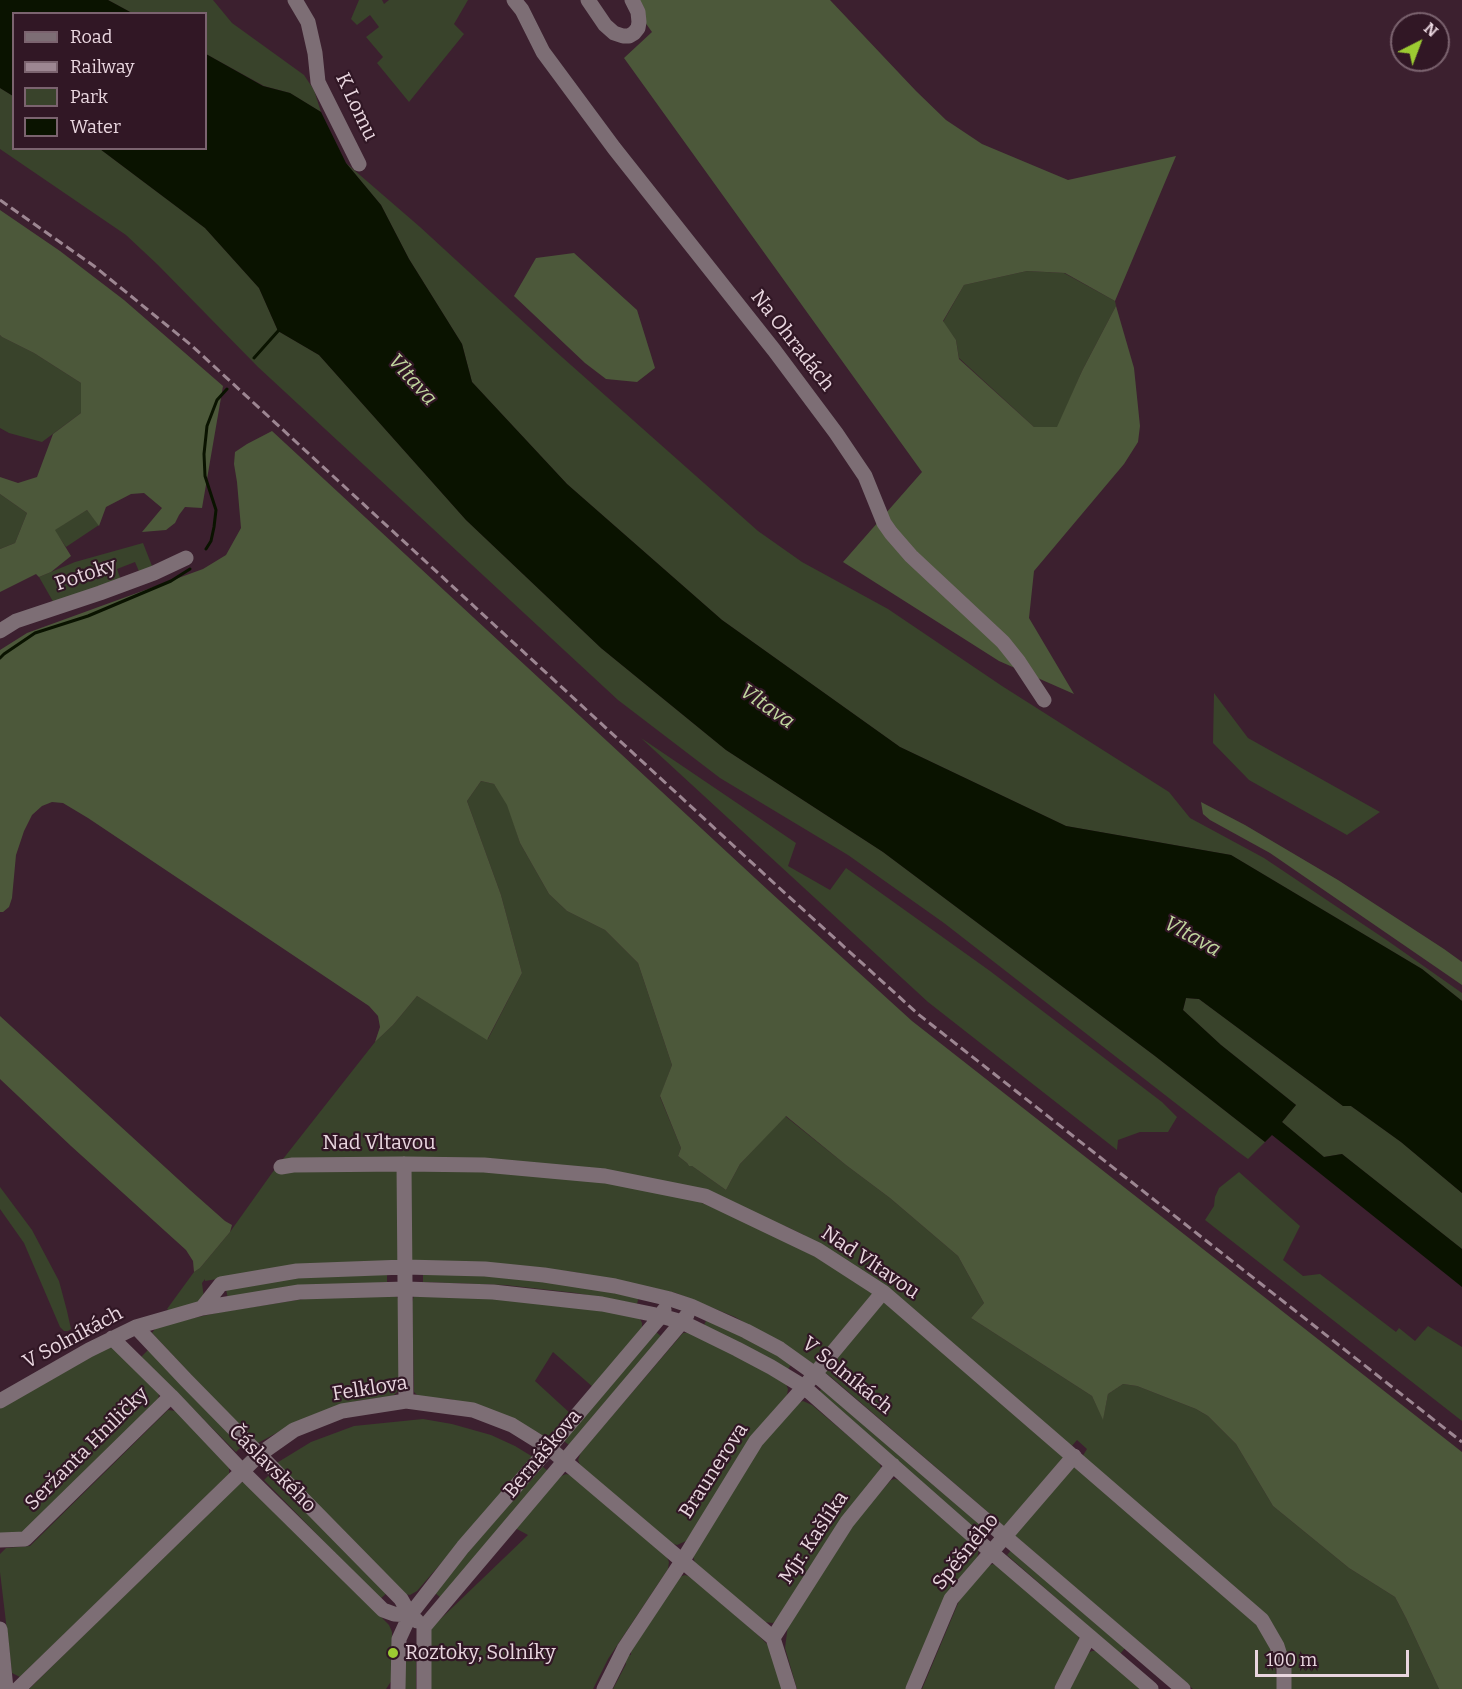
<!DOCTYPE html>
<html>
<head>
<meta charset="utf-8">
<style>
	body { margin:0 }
	#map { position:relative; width:1462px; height:1689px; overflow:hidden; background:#3c202f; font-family:Bitter,serif }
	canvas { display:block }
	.legend { position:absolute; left:12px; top:12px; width:195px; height:138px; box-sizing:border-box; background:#311725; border:2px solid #7b636f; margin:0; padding:8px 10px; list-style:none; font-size:18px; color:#e9d6df }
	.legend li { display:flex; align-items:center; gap:12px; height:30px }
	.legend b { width:30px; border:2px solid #7b636f }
	.north { position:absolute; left:1390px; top:12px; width:60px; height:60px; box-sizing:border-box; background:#311725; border:2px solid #7b636f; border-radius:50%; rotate:42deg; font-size:16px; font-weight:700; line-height:24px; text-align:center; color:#e9d6df }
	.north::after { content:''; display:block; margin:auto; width:21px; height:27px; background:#9ccb32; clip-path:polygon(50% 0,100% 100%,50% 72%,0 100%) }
	.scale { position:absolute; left:1255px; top:1650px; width:154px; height:27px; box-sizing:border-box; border:3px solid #e9d6df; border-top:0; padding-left:8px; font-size:18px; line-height:21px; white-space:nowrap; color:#e9d6df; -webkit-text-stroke:4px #311725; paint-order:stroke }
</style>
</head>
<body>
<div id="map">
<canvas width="1462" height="1689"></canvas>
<ul class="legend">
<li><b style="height:8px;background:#7d6e75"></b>Road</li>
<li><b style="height:8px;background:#9d8692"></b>Railway</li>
<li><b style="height:16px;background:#39432b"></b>Park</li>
<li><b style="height:16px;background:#0a1300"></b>Water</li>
</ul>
<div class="north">N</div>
<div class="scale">100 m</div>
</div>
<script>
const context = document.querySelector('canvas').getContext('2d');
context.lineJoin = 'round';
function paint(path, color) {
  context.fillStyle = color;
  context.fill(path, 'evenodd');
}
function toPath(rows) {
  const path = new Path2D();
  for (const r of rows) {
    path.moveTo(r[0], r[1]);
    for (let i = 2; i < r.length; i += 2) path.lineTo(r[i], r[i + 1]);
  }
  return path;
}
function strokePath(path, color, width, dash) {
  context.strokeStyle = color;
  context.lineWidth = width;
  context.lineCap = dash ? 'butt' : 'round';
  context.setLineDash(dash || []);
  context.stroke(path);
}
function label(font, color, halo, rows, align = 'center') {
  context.font = font + ' Bitter,serif';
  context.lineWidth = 4.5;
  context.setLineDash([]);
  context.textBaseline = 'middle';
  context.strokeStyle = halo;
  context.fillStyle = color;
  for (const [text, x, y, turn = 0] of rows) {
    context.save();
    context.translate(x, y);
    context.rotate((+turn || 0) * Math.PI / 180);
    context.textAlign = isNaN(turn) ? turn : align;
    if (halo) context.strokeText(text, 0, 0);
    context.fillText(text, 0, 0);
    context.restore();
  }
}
paint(toPath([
	[108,0,213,0,232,23,304,75,314,90,321,112,290,93,264,86,206,54,206,14,132,13],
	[359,0,382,0,384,4,389,0,468,0,454,24,464,34,409,102,377,63,383,57,366,37,379,27,370,15,357,25,351,19],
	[0,88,13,96,14,148,100,149,205,228,259,288,278,331,319,355,466,520,601,648,726,750,883,852,1155,1056,1265,1142,1248,1159,1237,1151,944,923,848,855,720,778,618,700,258,367,158,265,126,235,0,149],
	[346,163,420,227,554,350,758,531,802,562,888,609,1002,686,1169,792,1190,818,1264,858,1388,941,1462,993,1462,1001,1422,969,1231,855,1066,826,900,747,722,620,567,484,472,382,462,344,409,259,381,205],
	[1027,271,1064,273,1115,301,1116,306,1082,371,1058,427,1034,427,959,358,956,340,943,322,964,285],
	[0,335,2,337,34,353,81,383,81,413,42,442,9,433,0,428],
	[0,494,27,513,15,543,0,549],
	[87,510,99,525,66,547,54,530],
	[143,543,154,571,141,576,135,562,117,569,122,583,55,605,39,577,75,562],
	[1214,693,1248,738,1380,812,1347,835,1249,780,1213,743],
	[641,738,796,843,788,866,830,890,846,868,990,971,1162,1102,1177,1117,1168,1132,1140,1132,1118,1140,1117,1150,928,1002],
	[481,781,494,784,508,805,520,843,549,894,567,911,605,930,638,963,672,1065,660,1097,681,1148,678,1156,687,1163,689,1166,692,1166,726,1190,740,1164,785,1116,846,1165,890,1198,958,1256,984,1303,971,1318,1092,1396,1103,1419,1108,1394,1123,1384,1137,1386,1196,1409,1208,1416,1236,1444,1273,1506,1349,1568,1395,1597,1406,1618,1439,1689,1288,1689,1285,1667,1289,1661,1287,1654,1283,1644,1278,1642,1267,1620,1244,1600,1244,1595,1229,1582,1224,1582,1168,1534,1167,1530,1151,1516,1146,1516,1091,1468,1089,1464,1082,1457,1087,1449,1077,1440,1071,1447,1062,1440,1059,1441,1023,1409,1022,1405,1013,1397,1008,1398,952,1350,951,1345,933,1329,927,1328,900,1306,900,1301,872,1278,868,1279,807,1241,804,1235,785,1226,780,1227,716,1200,712,1194,703,1191,689,1188,700,1202,759,1227,816,1257,867,1287,1256,1622,1272,1651,1279,1689,1193,1689,831,1377,799,1354,735,1317,676,1293,574,1272,510,1265,446,1261,367,1261,266,1271,205,1281,205,1279,202,1283,204,1298,203,1302,181,1309,169,1311,167,1309,194,1272,200,1268,230,1232,272,1173,375,1042,393,1025,417,996,488,1039,522,973,501,895,467,801],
	[1186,998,1199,999,1343,1106,1351,1106,1401,1142,1462,1193,1462,1249,1342,1154,1324,1157,1282,1122,1296,1105,1221,1045,1183,1010],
	[1239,1172,1300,1226,1283,1260,1303,1276,1320,1274,1396,1332,1399,1328,1415,1341,1428,1326,1462,1347,1462,1421,1205,1220,1214,1206,1215,1197,1219,1188],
	[0,1187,32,1230,59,1281,67,1311,71,1329,68,1331,64,1331,60,1327,24,1243,0,1209],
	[423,1272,507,1276,639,1296,637,1304,576,1293,505,1285,423,1282],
	[387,1273,387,1282,228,1299,226,1289,298,1277],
	[389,1293,397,1297,400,1302,400,1389,393,1396,357,1401,326,1410,295,1423,258,1443,252,1440,152,1333,157,1326,221,1312,310,1298],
	[414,1296,534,1299,639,1317,642,1323,642,1333,594,1388,553,1352,535,1381,571,1414,553,1435,544,1436,512,1418,483,1408,450,1399,419,1397,414,1392,412,1302],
	[708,1317,792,1363,787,1371,704,1325],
	[655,1331,663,1338,570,1446,563,1440],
	[691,1332,744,1359,786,1384,788,1389,787,1395,686,1541,677,1545,668,1542,580,1465,578,1460,581,1452,683,1333],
	[108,1347,114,1348,159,1393,158,1401,25,1534,0,1534,0,1407],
	[148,1350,242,1446,236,1452,141,1357],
	[823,1387,989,1528,982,1536,817,1394],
	[803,1401,812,1405,879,1462,881,1468,879,1475,778,1619,773,1623,764,1622,695,1563,693,1556,761,1445,798,1403],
	[168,1410,176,1411,229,1465,229,1474,20,1677,12,1673,0,1572,0,1554,6,1548,30,1546],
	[423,1419,452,1424,491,1435,515,1446,533,1457,417,1591,410,1595,405,1594,275,1464,311,1442,354,1426],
	[542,1466,549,1472,441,1598,434,1592],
	[270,1474,387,1593,380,1599,264,1480],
	[566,1474,574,1476,666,1555,669,1562,668,1569,608,1659,593,1689,429,1689,429,1630,528,1535,515,1528,559,1477],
	[895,1479,901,1481,979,1548,977,1559,908,1689,797,1689,785,1648,788,1625,850,1527,891,1480],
	[243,1482,251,1485,389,1625,392,1632,392,1680,386,1689,29,1689,236,1485],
	[1013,1548,1126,1647,1120,1654,1007,1555],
	[993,1564,1000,1567,1077,1633,1079,1638,1078,1645,1054,1689,922,1689,959,1601,988,1566],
	[685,1575,691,1577,757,1634,769,1646,784,1689,613,1689,626,1664,625,1661,626,1655,631,1655,631,1651,679,1577],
	[401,1647,416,1648,416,1689,402,1689],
	[1092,1651,1098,1651,1143,1689,1069,1689,1088,1653]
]), '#39432b');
paint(toPath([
	[629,0,830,0,916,91,946,120,982,144,1068,180,1176,156,1115,301,1065,273,1027,271,964,285,943,321,956,340,959,359,1034,427,1057,427,1082,371,1116,306,1134,368,1140,426,1138,442,1124,464,1034,571,1029,618,1074,694,999,661,843,562,922,472,624,58,652,32],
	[0,210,60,251,124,300,223,386,202,508,185,507,179,515,175,523,166,530,142,532,162,508,144,493,131,494,106,507,99,526,87,510,55,530,71,556,51,572,39,577,36,574,0,592,0,549,15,543,27,513,0,494,0,477,18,483,37,477,53,434,81,413,81,383,34,353,2,337,0,335],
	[574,253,637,310,655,368,637,382,606,379,585,363,514,296,536,258],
	[272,431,769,891,912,1021,1462,1452,1462,1689,1439,1689,1406,1618,1395,1597,1349,1568,1273,1506,1236,1444,1208,1416,1196,1409,1137,1386,1123,1384,1108,1394,1103,1420,1092,1396,971,1318,984,1303,958,1256,890,1198,846,1165,786,1116,740,1164,726,1190,692,1166,689,1166,687,1163,678,1156,681,1148,660,1096,672,1065,638,963,605,930,567,911,549,894,520,843,507,805,494,784,481,781,467,801,501,895,522,973,487,1040,417,996,393,1025,375,1042,380,1027,378,1016,369,1006,88,818,63,803,52,802,42,806,32,815,24,831,16,855,12,898,9,907,3,912,0,912,0,650,27,633,203,569,226,555,241,528,237,482,234,464,235,452,247,444],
	[1201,802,1245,825,1338,880,1444,949,1462,962,1462,985,1270,853,1210,820,1203,814],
	[0,1016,190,1190,225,1221,232,1225,230,1232,200,1268,194,1272,193,1261,186,1250,71,1146,0,1079]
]), '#4c583a');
paint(toPath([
	[0,0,108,0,132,13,14,14,13,96,0,88],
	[206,54,263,86,290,93,321,112,346,163,381,205,409,259,462,344,472,382,567,484,722,620,900,747,1066,826,1231,855,1422,969,1462,1001,1462,1193,1401,1142,1351,1106,1343,1106,1199,999,1186,998,1183,1010,1221,1045,1296,1105,1282,1122,1324,1157,1342,1154,1462,1249,1462,1287,1272,1135,1265,1142,1155,1056,883,852,726,750,601,648,466,520,319,355,278,331,259,288,205,228,100,149,206,148]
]), '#0a1300');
strokePath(toPath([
	[254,358,279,330],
	[206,549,211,541,214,527,216,510,205,476,204,454,207,426,217,400,227,389],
	[0,658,4,654,35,633,88,616,171,581,190,569]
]), '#0a1300', 3);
strokePath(toPath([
	[295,0,308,22,315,53,318,82,359,164],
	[514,0,522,10,543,52,614,148,774,350,836,433,865,476,884,523,891,533,911,556,1003,642,1019,662,1044,700],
	[588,0,605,25,614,33,623,36,629,36,634,33,638,28,639,22,638,12,632,0],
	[0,631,16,621,100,593,154,573,186,558],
	[404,1164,406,1401],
	[281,1167,293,1165,404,1164,484,1165,605,1176,705,1196,818,1250,883,1292,1262,1620,1277,1646,1284,1668,1284,1689],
	[202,1308,221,1284,297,1271,405,1267,485,1269,544,1275,615,1286,670,1299,691,1306,746,1331,780,1349,815,1374,1183,1689],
	[136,1327,186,1380,401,1599,410,1615,417,1621],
	[112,1338,171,1396,242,1471,383,1610,394,1614,410,1615],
	[0,1401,89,1350,136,1327,202,1308,299,1292,406,1289,493,1292,602,1304,661,1316,682,1322,737,1349,771,1367,804,1387,991,1552,1151,1689],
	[0,1540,25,1539,171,1396],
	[424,1627,682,1322,687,1315],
	[424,1627,424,1689],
	[0,1629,6,1689],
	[773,1638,847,1522,893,1465],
	[18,1689,260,1454,294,1430,342,1411,406,1401,473,1410,512,1425,549,1448,773,1638,789,1689],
	[398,1689,399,1639,410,1615,463,1547,549,1448,661,1316,664,1310],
	[604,1689,624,1649,683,1560,756,1441,804,1387,883,1292],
	[913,1689,951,1599,1074,1456],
	[1062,1689,1089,1636]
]), '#7d6e75', 15);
strokePath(toPath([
	[0,200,94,266,191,345,775,884,918,1014,1462,1442]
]), '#9d8692', 3, [9, 4.5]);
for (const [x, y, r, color] of [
	[393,1653,6,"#9ccb32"]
]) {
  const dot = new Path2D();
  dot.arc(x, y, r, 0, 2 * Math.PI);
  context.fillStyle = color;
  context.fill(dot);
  strokePath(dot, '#311725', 2);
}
label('20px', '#e9d6df', '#311725', [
	["K Lomu",356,107,65],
	["Na Ohradách",792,341,52],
	["Potoky",86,575,-19],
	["Nad Vltavou",379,1143],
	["Nad Vltavou",870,1263,34],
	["V Solníkách",73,1338,-28],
	["V Solníkách",847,1376,39],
	["Felklova",370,1389,-9],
	["Seržanta Hniličky",87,1449,-45],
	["Bernáškova",543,1454,-50],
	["Čáslavského",272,1469,45],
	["Braunerova",714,1471,-57],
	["Mjr. Kašlíka",814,1538,-56],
	["Spěšného",966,1552,-51]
]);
label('20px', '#e9d6df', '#311725', [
	["Roztoky, Solníky",405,1653]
], 'left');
label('italic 21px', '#c0d69e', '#311725', [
	["Vltava",412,380,48],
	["Vltava",767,707,35],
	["Vltava",1192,937,29]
]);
</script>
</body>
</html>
